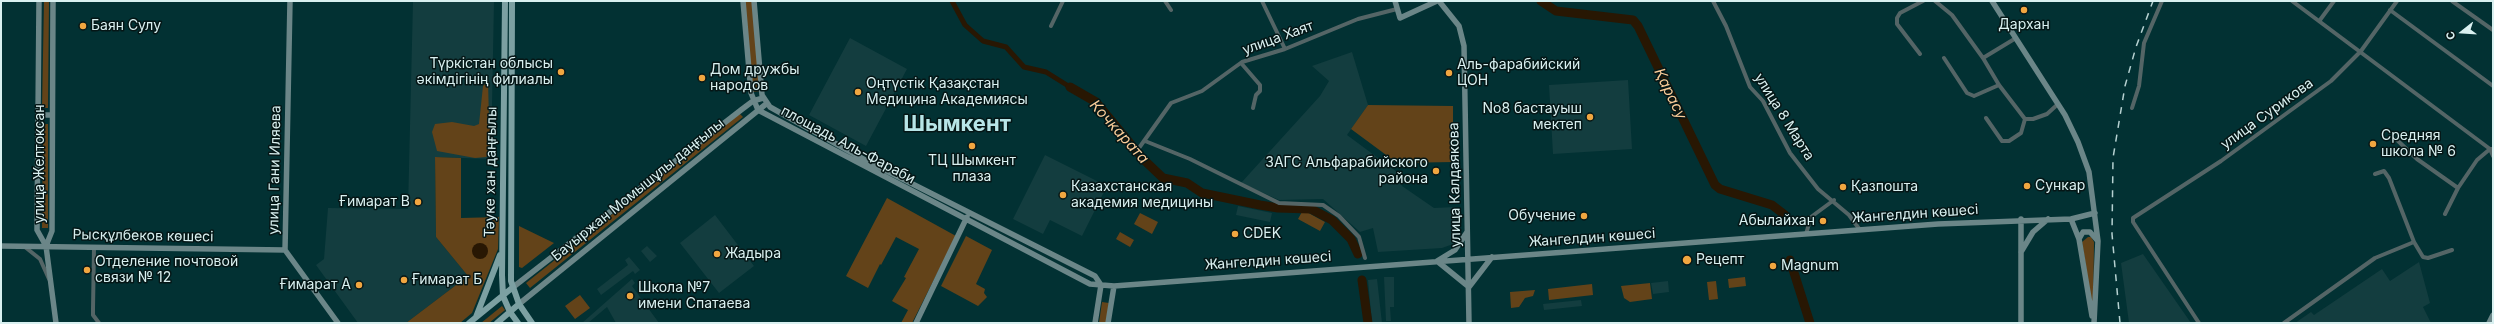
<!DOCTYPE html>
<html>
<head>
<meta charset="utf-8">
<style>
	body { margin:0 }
	#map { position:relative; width:2494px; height:324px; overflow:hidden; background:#023133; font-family:Inter,sans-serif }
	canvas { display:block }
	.frame { position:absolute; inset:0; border:2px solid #d9f0f0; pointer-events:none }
	.north { position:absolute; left:2442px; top:12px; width:40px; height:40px; -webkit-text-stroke:3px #051616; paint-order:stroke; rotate:253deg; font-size:11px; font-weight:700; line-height:16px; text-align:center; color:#d9f0f0 }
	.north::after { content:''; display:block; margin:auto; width:14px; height:18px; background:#d9f0f0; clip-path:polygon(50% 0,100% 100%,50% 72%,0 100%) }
</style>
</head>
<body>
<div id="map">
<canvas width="2494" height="324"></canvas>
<div class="frame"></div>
<div class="north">С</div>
</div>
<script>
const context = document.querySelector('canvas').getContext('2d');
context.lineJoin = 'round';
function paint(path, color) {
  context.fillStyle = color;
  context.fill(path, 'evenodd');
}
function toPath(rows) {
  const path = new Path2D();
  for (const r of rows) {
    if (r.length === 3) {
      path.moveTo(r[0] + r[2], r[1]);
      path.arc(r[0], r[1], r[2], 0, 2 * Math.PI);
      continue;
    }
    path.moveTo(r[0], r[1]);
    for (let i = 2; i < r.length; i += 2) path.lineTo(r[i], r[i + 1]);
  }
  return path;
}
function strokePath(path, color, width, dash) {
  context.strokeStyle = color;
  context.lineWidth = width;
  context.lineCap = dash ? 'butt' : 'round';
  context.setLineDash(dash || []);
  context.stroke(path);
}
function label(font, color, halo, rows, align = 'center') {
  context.font = font + ' Inter,sans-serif';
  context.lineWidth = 3;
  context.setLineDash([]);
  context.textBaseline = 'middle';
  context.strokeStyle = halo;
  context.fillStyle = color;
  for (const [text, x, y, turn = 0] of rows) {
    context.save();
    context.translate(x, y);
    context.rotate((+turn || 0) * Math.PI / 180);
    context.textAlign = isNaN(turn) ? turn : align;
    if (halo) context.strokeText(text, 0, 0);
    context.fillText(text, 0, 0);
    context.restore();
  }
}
paint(toPath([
	[413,1,494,1,491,159,435,157,436,237,468,276,406,323,358,323,316,265,324,259,328,208,408,209],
	[850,38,907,69,866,146,809,115],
	[1352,52,1368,105,1347,135,1397,172,1402,186,1434,208,1455,207,1456,243,1442,248,1378,252,1373,228,1360,232,1323,199,1279,200,1241,183,1320,96,1329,81,1312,66],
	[1628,80,1632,149,1553,154,1549,85],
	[1045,155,1107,186,1082,236,1050,220,1043,234,1013,219],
	[1238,206,1272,213,1270,222,1236,215],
	[715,215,754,266,719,293,680,243],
	[647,246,657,256,650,262,641,251],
	[2143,254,2191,323,2129,323,2121,263],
	[629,257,640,270,635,274,633,271,601,295,597,289,628,265,625,260],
	[2419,262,2430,303,2423,307,2431,323,2295,323,2311,312,2314,315,2382,269,2390,281],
	[1384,277,1394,277,1394,307,1390,307,1391,321,1386,321],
	[632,279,635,283,632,286,659,323,616,323,607,307,588,323,582,323],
	[1377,279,1382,323,1372,323,1368,280],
	[1668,281,1669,292,1653,294,1651,283],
	[1581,300,1582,306,1544,310,1543,304]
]), '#133d3f');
paint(toPath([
	[44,1,49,1,48,108,42,108],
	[744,1,753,1,761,91,753,92],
	[488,80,489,121,492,143,490,153,486,157,475,158,437,151,432,132,435,124,452,122,474,126,479,124,483,86],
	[1368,105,1453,106,1453,162,1397,163,1351,129],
	[739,113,743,117,530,288,526,283],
	[43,124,48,124,48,228,42,228],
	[435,157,461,158,461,218,499,217,498,249,472,313,460,323,406,323,468,276,436,237],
	[887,198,956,236,912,323,901,323,908,310,892,301,906,278,904,277,919,249,896,237,881,265,880,264,868,288,846,276],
	[1303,210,1325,222,1320,231,1298,219],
	[1140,213,1158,222,1152,234,1134,224],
	[519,226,554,243,522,268,519,267],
	[1120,232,1134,240,1130,247,1116,239],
	[966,236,992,250,976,284,985,289,984,293,987,297,978,306,941,286],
	[2088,237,2091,237,2094,242,2093,311,2082,242],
	[1745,277,1746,286,1729,288,1728,279],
	[1716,281,1718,299,1709,300,1707,282],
	[1650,283,1652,299,1630,302,1624,298,1621,286],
	[1592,284,1593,295,1549,300,1548,289],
	[1535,290,1533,296,1525,298,1519,307,1511,308,1510,292],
	[580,295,590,308,575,319,565,306],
	[1102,302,1109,303,1106,323,1099,323],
	[502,306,505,310,489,323,481,323]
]), '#634319');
paint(toPath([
	[480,251,8]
]), '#281703');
strokePath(toPath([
	[952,1,965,25,983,41,1006,47,1024,67,1046,72,1070,87]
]), '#281703', 5);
strokePath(toPath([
	[1541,1,1556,11,1633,20,1638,26,1715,185,1720,189,1772,205,1785,215],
	[1070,87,1096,102,1143,159,1163,178,1187,183,1202,193,1260,205,1278,208,1311,209,1332,220,1351,239,1358,254],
	[1790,260,1810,323],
	[1362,280,1368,323]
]), '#281703', 9);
strokePath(toPath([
	[1165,1,1171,10],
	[1262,1,1285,49],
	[1713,1,1726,26,1750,87,1763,101,1790,153,1818,189,1849,215,1860,230],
	[1935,1,1952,15,1983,58],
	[2292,1,2490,149,2493,156],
	[2452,1,2493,30],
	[2390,10,2493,86],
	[2320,20,2334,1],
	[1051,26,1063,1],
	[2016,38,1983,58,1999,85,2025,119,2033,119,2047,114,2058,104],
	[1920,54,1897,24,1897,18,1900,13,1923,1],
	[1944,58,1967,93,1974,96,1999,85],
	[1241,63,1260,85,1260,91,1256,95,1253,108],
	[2132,108,2139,86,2144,43,2162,1],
	[1986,118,2002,141,2009,141,2021,133,2025,119],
	[2396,139,2417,159,2458,188],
	[1145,141,1190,159,1279,203,1323,205,1339,216,1359,237,1365,258],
	[1139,148,1171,103,1202,91,1242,62,1285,49,1358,19,1397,9],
	[2375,174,2384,171,2389,178,2414,242,2423,257,2428,258,2452,250],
	[2445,214,2458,188,2477,160,2490,149,2493,149],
	[1806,234,1811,217,1834,200],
	[25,247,40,259,49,279],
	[94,247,93,309,93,315,99,323],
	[2199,323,2133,222,2133,218,2221,161,2331,81,2361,51,2397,1],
	[2284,323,2375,258,2414,242]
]), '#546566', 4);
strokePath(toPath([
	[39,1,37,230,46,246,56,323],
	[290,1,285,250,338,323],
	[743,1,751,93,758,110,1090,284,1114,286,1938,224,2071,219,2095,213],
	[754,1,762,95,770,107,865,160,1095,276,1101,285],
	[1395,1,1400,18,1437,1],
	[1439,1,1459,26,1464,46,1469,323],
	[1992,1,2065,115,2078,142,2089,172,2098,241,2094,323],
	[38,115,52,115],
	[2071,219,2079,239,2092,316],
	[1467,232,1455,250,1437,261,1469,287,1492,257],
	[2079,239,2083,232,2090,232,2097,240],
	[1,246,285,250],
	[46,246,52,231,53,1],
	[2021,252,2033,232,2048,219],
	[512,288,741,110,753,101,763,98],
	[519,304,766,104],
	[916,323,967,217],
	[1095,323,1101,285],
	[1108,323,1114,286],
	[2021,323,2021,219],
	[2489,323,2493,315]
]), '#6b8688', 5.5);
strokePath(toPath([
	[505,1,502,275,503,296,510,312,518,323],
	[512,1,511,281,519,304,532,323],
	[476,317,500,255],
	[469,323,512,288],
	[497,323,519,304]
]), '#7ca0a2', 6);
strokePath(toPath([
	[2120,323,2112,234,2113,158,2125,86,2136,47,2153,1]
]), '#b6d1d1', 1.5, [7, 7]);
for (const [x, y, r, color] of [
	[2024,10,4,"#f1a640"],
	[83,26,4,"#f1a640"],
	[561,72,4,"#f1a640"],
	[1449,73,4,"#f1a640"],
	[702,78,4,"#f1a640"],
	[858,92,4,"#f1a640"],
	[1590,117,4,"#f1a640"],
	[2373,144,4,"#f1a640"],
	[972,146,4,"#f1a640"],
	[1436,171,4,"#f1a640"],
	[2027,186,4,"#f1a640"],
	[1843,187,4,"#f1a640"],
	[1063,195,4,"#f1a640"],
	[418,202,4,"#f1a640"],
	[1584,216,4,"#f1a640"],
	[1823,221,4,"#f1a640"],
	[1235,234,4,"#f1a640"],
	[717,254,4,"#f1a640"],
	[1687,260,5,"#f1a640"],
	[1773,266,4,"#f1a640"],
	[87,270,4,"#f1a640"],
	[404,280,4,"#f1a640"],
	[359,285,4,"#f1a640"],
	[630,296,4,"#f1a640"]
]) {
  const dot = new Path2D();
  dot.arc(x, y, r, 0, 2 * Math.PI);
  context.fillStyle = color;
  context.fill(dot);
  strokePath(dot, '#051616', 1.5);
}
label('14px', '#d9f0f0', '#051616', [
	["Дархан",2024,25,"center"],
	["Баян Сулу",91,26],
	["Түркістан облысы",553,64,"right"],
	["әкімдігінің филиалы",553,80,"right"],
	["Аль-фарабийский",1457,65],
	["ЦОН",1457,81],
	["Дом дружбы",710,70],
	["народов",710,86],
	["Оңтүстік Қазақстан",866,84],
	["Медицина Академиясы",866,100],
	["No8 бастауыш",1582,109,"right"],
	["мектеп",1582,125,"right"],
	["Средняя",2381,136],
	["школа № 6",2381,152],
	["ТЦ Шымкент",972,161,"center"],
	["плаза",972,177,"center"],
	["ЗАГС Альфарабийского",1428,163,"right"],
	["района",1428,179,"right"],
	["Сункар",2035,186],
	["Казахстанская",1071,187],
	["академия медицины",1071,203],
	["Қазпошта",1851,187],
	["Ғимарат В",410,202,"right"],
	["Обучение",1576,216,"right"],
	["Абылайхан",1815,221,"right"],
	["CDEK",1243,234],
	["Жадыра",725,254],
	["Рецепт",1696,260],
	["Отделение почтовой",95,262],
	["связи № 12",95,278],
	["Magnum",1781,266],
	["Ғимарат Б",412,280],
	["Ғимарат А",351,285,"right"],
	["Школа №7",638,288],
	["имени Спатаева",638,304]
], 'left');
label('14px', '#d9f0f0', '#051616', [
	["улица Хаят",1278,38,-20],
	["улица Сурикова",2267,114,-36],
	["улица 8 Марта",1784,117,58],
	["площадь Аль-Фараби",848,145,28],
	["улица Желтоксан",40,164,-90],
	["улица Гани Иляева",275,170,-89],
	["Тәуке хан даңғылы",491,172,-89],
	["улица Калдаякова",1455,185,-91],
	["Бауыржан Момышұлы даңғылы",638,190,-39],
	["Жангелдин көшесі",1915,214,-4],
	["Рысқұлбеков көшесі",143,236,1],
	["Жангелдин көшесі",1592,238,-4],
	["Жангелдин көшесі",1268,261,-4]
]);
label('italic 15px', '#f9cc99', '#051616', [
	["Қарасу",1670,94,64],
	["Кочкарата",1119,132,48]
]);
label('bold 22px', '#b7e5e7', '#051616', [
	["Шымкент",957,124]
]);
</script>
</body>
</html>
